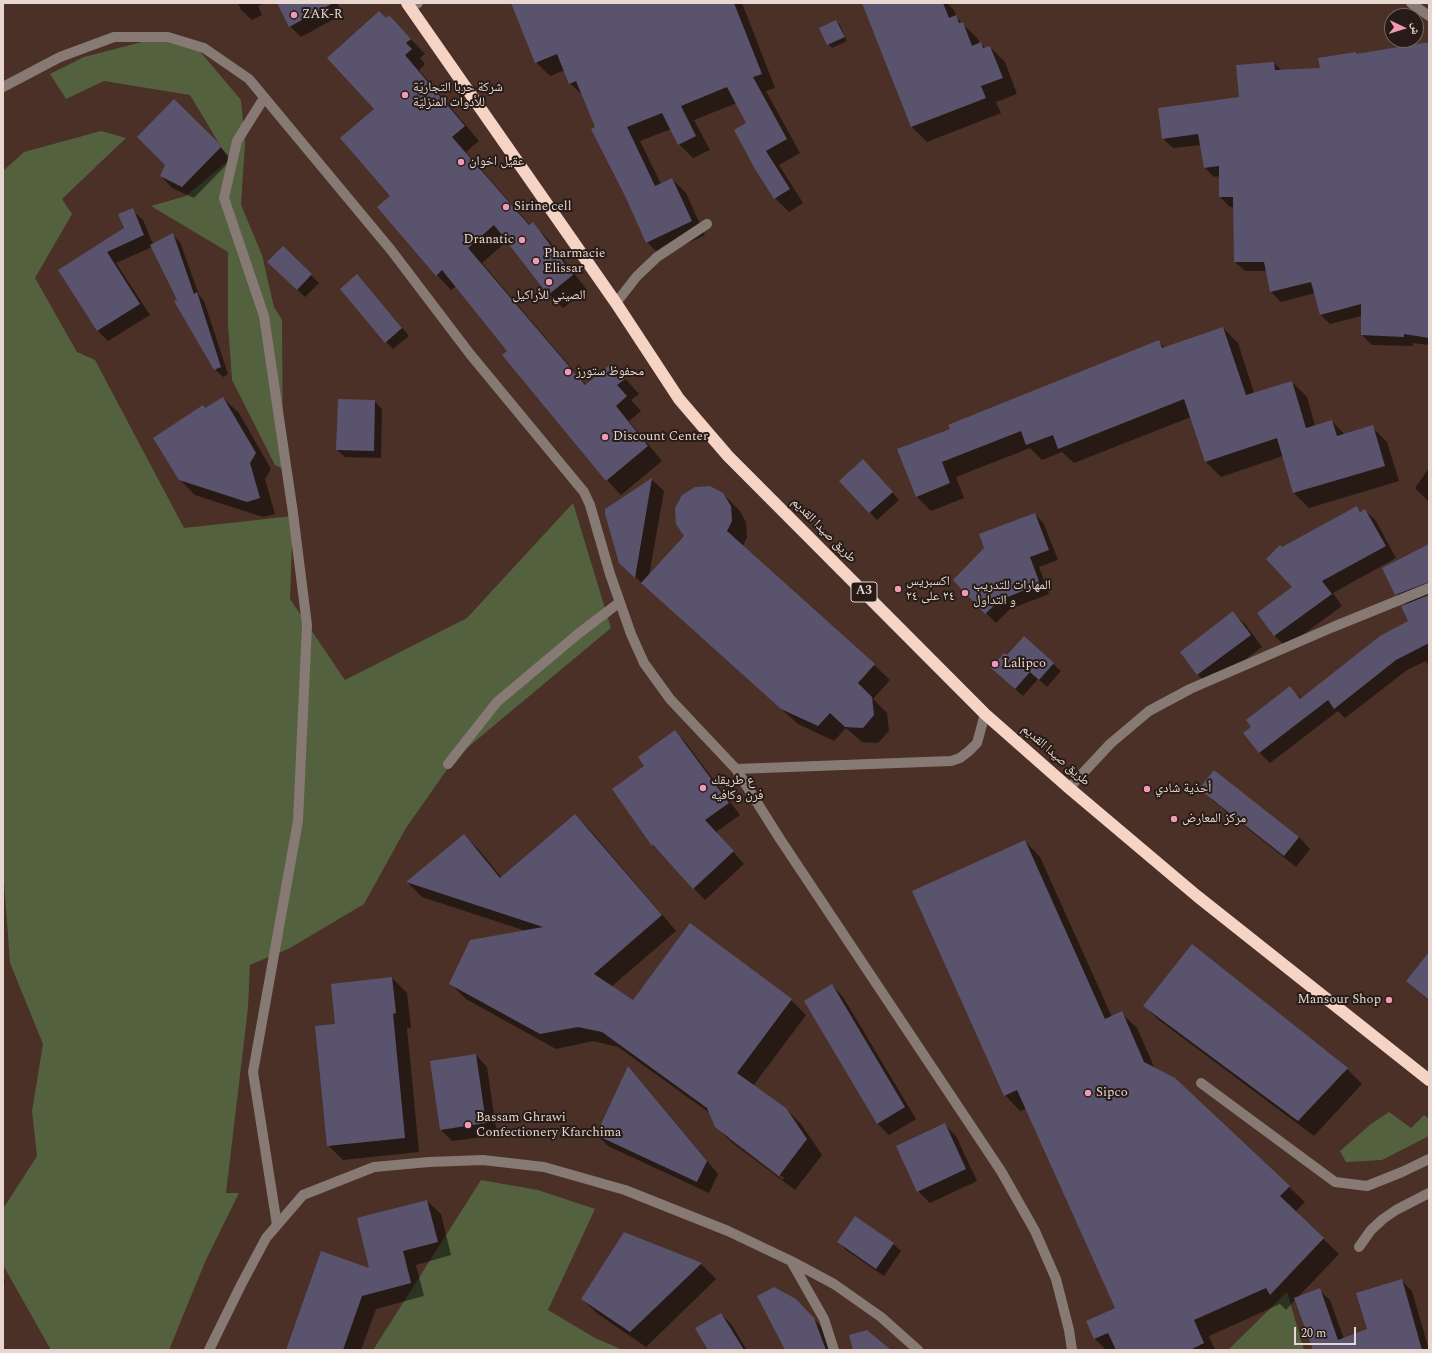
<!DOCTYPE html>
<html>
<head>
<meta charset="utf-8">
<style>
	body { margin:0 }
	#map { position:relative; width:1432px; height:1353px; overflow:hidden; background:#4a3026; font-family:Spectral,"Noto Naskh Arabic",serif }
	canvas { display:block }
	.frame { position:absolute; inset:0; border:4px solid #e8d7d0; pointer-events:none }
	.north { position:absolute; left:1384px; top:8px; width:40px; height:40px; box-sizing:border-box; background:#271b17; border:1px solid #746661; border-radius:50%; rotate:94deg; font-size:11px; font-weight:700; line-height:16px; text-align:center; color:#e8d7d0 }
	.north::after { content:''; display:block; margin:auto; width:14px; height:18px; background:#f09ab5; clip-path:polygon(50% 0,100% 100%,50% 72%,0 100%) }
	.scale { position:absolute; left:1294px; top:1327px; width:62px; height:18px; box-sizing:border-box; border:2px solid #e8d7d0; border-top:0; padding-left:5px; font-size:12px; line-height:14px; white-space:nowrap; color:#e8d7d0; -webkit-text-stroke:3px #271b17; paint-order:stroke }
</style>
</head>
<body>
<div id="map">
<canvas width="1432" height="1353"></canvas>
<div class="frame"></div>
<div class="north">ش</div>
<div class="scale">20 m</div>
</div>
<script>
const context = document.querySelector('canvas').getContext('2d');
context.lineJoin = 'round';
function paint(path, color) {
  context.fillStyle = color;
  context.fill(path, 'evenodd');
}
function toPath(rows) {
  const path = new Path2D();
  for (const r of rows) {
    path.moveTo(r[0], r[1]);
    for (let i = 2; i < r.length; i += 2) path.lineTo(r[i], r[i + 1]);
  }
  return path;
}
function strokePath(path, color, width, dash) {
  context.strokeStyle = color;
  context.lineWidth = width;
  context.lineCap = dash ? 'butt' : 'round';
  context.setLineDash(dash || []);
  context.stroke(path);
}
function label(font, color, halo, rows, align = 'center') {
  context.font = font + ' Spectral,"Noto Naskh Arabic",serif';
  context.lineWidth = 4;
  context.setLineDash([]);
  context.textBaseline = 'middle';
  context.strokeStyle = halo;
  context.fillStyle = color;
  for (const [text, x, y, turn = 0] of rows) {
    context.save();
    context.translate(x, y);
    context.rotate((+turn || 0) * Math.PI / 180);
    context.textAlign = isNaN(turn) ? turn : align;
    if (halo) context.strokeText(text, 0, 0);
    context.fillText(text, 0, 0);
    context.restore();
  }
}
paint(toPath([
	[173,34,198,49,241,100,245,143,241,205,262,255,274,307,282,320,283,469,275,465,232,380,228,324,228,252,151,206,186,196,229,160,190,95,104,81,66,99,50,74,84,57],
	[101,131,126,138,62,199,72,214,35,278,77,352,95,360,184,528,293,516,290,599,345,680,467,618,573,503,611,628,455,758,406,828,364,904,290,948,250,965,248,1008,226,1193,239,1193,205,1262,169,1350,51,1350,3,1265,3,1209,37,1156,32,1111,43,1044,10,963,3,868,3,171,24,152],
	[1389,1112,1411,1128,1424,1115,1429,1119,1429,1136,1382,1160,1346,1162,1340,1151,1371,1124],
	[481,1180,538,1190,595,1209,548,1310,595,1338,623,1350,373,1350],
	[1287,1292,1304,1350,1228,1350]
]), '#54613f');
paint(toPath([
	[238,3,264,3,258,6,262,15,252,20,241,10],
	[278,3,337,3,343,14,301,37,290,26],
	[512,3,742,3,775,88,766,91,800,153,779,165,803,203,789,212,775,198,756,169,748,123,737,103,694,120,710,150,693,158,679,144,671,129,640,141,661,184,672,179,686,193,705,235,661,256,647,242,584,97,570,83,565,70,550,76,536,62],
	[863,3,947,3,954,10,957,18,978,39,980,44,986,48,990,47,1005,62,1017,94,996,102,1001,113,927,142,912,127],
	[389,16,425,54,420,58,425,64,419,70,479,141,466,152,530,225,532,223,547,238,587,290,563,308,549,294,507,241,482,263,586,385,612,364,639,394,631,400,641,411,629,421,662,461,621,495,607,480,503,356,509,351,456,286,451,290,437,275,391,196,375,109,386,19],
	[836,21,840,25,847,41,832,48,828,44],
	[1429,43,1429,345,1413,343,1413,346,1372,345,1362,335,1362,316,1330,324,1320,314,1315,293,1281,302,1271,292,1267,271,1245,271,1235,262,1234,207,1230,207,1220,197,1220,176,1214,177,1205,168,1201,145,1173,148,1163,139,1240,98,1274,63,1282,71,1321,69,1355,53,1357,55],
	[174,101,232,159,194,198,172,188,161,176,166,165],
	[132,210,143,220,153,244,173,235,180,242,199,295,204,301,228,374,223,377,215,369,152,247,116,263,150,315,108,341,98,331,59,270,125,228],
	[283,247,319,283,305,297,276,270],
	[364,283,409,336,393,349,386,342],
	[1223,328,1238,343,1254,393,1292,382,1307,397,1315,426,1332,421,1345,435,1372,427,1387,442,1399,481,1309,508,1294,493,1283,456,1221,477,1206,462,1191,417,1074,463,1062,452,1042,460,1030,448,956,477,964,498,931,511,916,496,951,429,1158,342,1165,348],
	[223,398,239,413,271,469,265,479,275,514,263,517,195,495,179,479,205,409],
	[374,401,382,409,381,458,345,457,337,450],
	[871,468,899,500,877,520,841,481],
	[1429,468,1429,502,1415,488],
	[652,480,664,491,649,576,723,494,739,510,746,522,747,537,743,546,874,665,890,680,873,699,887,713,889,731,878,743,862,742,846,728,834,741,798,724,632,574,606,510],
	[1357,507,1361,512,1365,510,1376,521,1396,558,1333,593,1342,606,1286,647,1275,636,1258,613,1294,587,1282,549],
	[1035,514,1044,524,1058,560,1039,567,1049,594,1010,609,996,623,954,580],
	[1429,550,1429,667,1426,661,1407,670,1345,718,1338,711,1270,763,1260,753,1245,733,1252,727,1290,688,1302,699,1410,622,1407,605,1396,594],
	[1233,613,1245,624,1262,647,1210,686,1198,675,1181,652],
	[1024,637,1061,671,1047,687,1038,679,1023,696,1000,675,1007,656],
	[675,731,686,743,740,815,716,832,744,864,705,900,652,845,646,766],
	[1201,789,1299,837,1310,849,1296,867,1212,800],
	[575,815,590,830,676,931,611,987,634,1001,791,1000,806,1015,753,1086,786,1109,801,1124,822,1155,795,1190,731,1142,716,1126,711,1114,618,1047,593,1041,556,1049,466,999,451,984,526,931,422,897,407,882,464,835,479,850,502,878],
	[728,1135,784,1178,783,1180,728,1138],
	[1025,841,1040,857,1112,1017,1121,1013,1137,1028,1155,1069,1289,1187,1305,1202,1295,1212,1339,1254,1298,1297,1319,1290,1330,1300,1344,1339,1368,1330,1401,1280,1412,1291,1429,1350,1315,1350,1296,1299,1286,1310,1280,1304,1209,1336,1215,1350,1106,1350,1095,1339,1088,1322,1116,1309,1027,1108,1020,1111,1005,1095],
	[1429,953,1429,1001,1407,981],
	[392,978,407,993,411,1028,407,1028,419,1152,343,1160,328,1145,336,1025],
	[832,985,843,997,916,1119,889,1135,878,1124,805,1001],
	[1144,1006,1347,1069,1362,1084,1314,1136,1160,1021],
	[476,1055,487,1067,497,1135,452,1141,441,1130],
	[628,1068,639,1079,718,1174,709,1193,608,1146,597,1135],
	[944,1124,956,1136,977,1181,930,1203,918,1191],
	[427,1201,441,1214,451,1255,416,1265,424,1296,376,1309,361,1350,287,1350,371,1269],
	[625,1233,701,1264,716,1279,646,1347,598,1314,582,1299],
	[839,1242,893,1244,901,1251,884,1276,846,1250],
	[3,1274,5,1284,3,1285],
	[807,1312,825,1331,832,1350,786,1350],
	[721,1314,731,1324,747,1350,709,1350]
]), '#0007');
paint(toPath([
	[277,3,333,3,289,27],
	[511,3,734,3,762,74,753,77,787,139,766,151,790,189,774,199,755,169,734,130,746,123,727,87,681,106,696,136,678,145,662,113,627,127,655,186,672,178,692,221,646,243,626,198,591,129,595,127,576,81,569,84,557,54,535,63],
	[862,3,943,3,949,18,956,15,959,23,963,22,972,46,981,42,983,48,990,46,1003,78,981,86,986,98,911,127],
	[379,11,386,18,389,15,411,39,406,43,412,49,405,55,465,126,452,137,529,225,533,222,573,275,548,295,494,225,468,248,585,385,612,363,625,379,617,385,627,396,616,406,648,446,606,481,502,355,507,351,442,270,436,276,377,207,390,196,340,138,374,109,327,58],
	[836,20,845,37,827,45,819,28],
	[1429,42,1429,338,1404,334,1404,337,1361,335,1361,304,1320,315,1311,282,1270,292,1264,262,1234,262,1233,197,1219,197,1219,166,1204,168,1198,134,1162,139,1158,108,1239,97,1236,65,1274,62,1275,70,1320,68,1318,58,1356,52,1356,54],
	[174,99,222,146,182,187,160,176,165,165,137,137],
	[133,208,144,235,107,252,140,304,97,331,58,270,124,228,118,214],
	[173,233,194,294,197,292,221,367,214,370,174,301,177,300,150,245],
	[283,246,312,274,297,290,267,262],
	[357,274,402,328,385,343,340,289],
	[1223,327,1246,395,1292,381,1306,428,1332,420,1337,436,1373,425,1385,466,1293,493,1277,438,1205,462,1184,399,1058,449,1053,435,1026,445,1021,431,942,462,950,483,916,497,897,449,950,429,948,425,1159,340,1162,348],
	[223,397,256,453,250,463,260,498,247,502,179,480,153,438,203,405,205,408],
	[338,399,375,400,374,451,336,450],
	[863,459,893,492,869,513,839,481],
	[652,478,635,578,619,563,605,514,605,509],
	[710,486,723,493,731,506,732,521,727,531,875,664,858,683,872,697,874,715,863,728,845,727,830,713,818,726,781,709,641,583,684,536,676,524,675,508,682,495,695,487],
	[1357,506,1360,512,1365,509,1386,546,1322,581,1332,594,1274,636,1257,613,1292,587,1266,559,1280,545,1282,547],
	[1035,513,1049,550,1030,557,1040,584,1000,600,985,614,953,580,984,548,979,534],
	[1429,544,1429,582,1395,595,1382,568],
	[1429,595,1429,643,1396,660,1334,709,1328,700,1259,753,1243,733,1251,727,1246,720,1290,686,1300,699,1380,636,1408,621,1401,606],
	[1233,611,1251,635,1197,675,1180,652],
	[1024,636,1054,663,1039,680,1030,672,1015,689,991,668,1004,653,1007,655],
	[675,730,729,803,705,820,734,851,693,889,653,845,652,846,612,789,644,766,638,757],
	[1214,770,1299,837,1284,856,1199,789],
	[575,814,662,915,594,974,633,1000,690,923,792,999,737,1073,786,1108,807,1139,779,1176,715,1127,707,1108,602,1032,578,1027,540,1034,449,984,470,940,543,927,406,882,464,834,500,878],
	[1025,840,1105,1019,1122,1011,1144,1062,1175,1078,1290,1186,1280,1196,1324,1238,1270,1295,1266,1288,1194,1320,1204,1343,1190,1350,1116,1350,1108,1333,1094,1339,1086,1321,1115,1308,1017,1090,1004,1096,912,891],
	[1192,944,1348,1068,1298,1121,1143,1006],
	[1429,952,1429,1000,1406,981],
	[392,977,396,1013,393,1014,405,1138,327,1146,315,1026,335,1024,331,984],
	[832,984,905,1107,877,1124,804,1001],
	[476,1054,486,1123,440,1130,430,1061],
	[628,1066,707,1161,697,1182,596,1135],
	[945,1123,966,1169,917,1192,896,1146],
	[427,1200,438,1242,403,1251,411,1283,362,1296,343,1350,286,1350,321,1251,369,1268,357,1218],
	[855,1216,894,1243,876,1269,837,1242],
	[624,1232,702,1263,630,1332,581,1299],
	[1402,1279,1422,1350,1313,1350,1294,1298,1320,1288,1338,1340,1367,1329,1356,1293],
	[774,1287,796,1299,814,1318,826,1350,785,1350,757,1296],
	[721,1313,744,1350,708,1350,695,1328],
	[867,1330,891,1350,853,1350,849,1335]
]), '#5a536d');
strokePath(toPath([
	[1411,3,1429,16],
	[410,8,418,3],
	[3,87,60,57,114,37,168,37,204,48,249,79,391,250,470,354,584,492,590,505,610,574,631,634,644,663,670,699,736,769,780,839,1001,1171,1035,1231,1056,1279,1069,1330,1072,1350],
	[264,98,237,141,224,198,264,316,293,513,307,625,298,821,253,1072,277,1225],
	[616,303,637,276,657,257,707,224],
	[448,764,497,702,578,634,620,602],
	[736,769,951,761,960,758,969,751,977,743,985,714],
	[1069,788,1110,744,1149,711,1190,689,1333,627,1429,588],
	[1201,1083,1335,1182,1367,1186,1402,1172,1429,1159],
	[1359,1247,1371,1230,1383,1219,1396,1210,1429,1193],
	[791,1261,824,1319,834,1350],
	[209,1350,241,1285,266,1238,303,1195,374,1167,429,1162,483,1160,544,1167,625,1190,728,1231,791,1261,834,1284,881,1317,918,1350]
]), '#877973', 10);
strokePath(toPath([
	[407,3,616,303,679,399,728,456,985,714,1069,788,1197,896,1429,1080]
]), '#f5d3c5', 12);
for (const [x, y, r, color] of [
	[294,15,4,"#f09ab5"],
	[405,95,4,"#f09ab5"],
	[461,162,4,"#f09ab5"],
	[506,207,4,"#f09ab5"],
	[522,240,4,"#f09ab5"],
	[536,261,4,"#f09ab5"],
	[549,282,4,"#f09ab5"],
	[568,372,4,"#f09ab5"],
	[605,437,4,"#f09ab5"],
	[898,589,4,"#f09ab5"],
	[965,593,4,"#f09ab5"],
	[995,664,4,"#f09ab5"],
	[703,788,4,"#f09ab5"],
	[1147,789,4,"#f09ab5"],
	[1174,819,4,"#f09ab5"],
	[1389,1000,4,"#f09ab5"],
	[1088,1093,4,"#f09ab5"],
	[468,1125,4,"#f09ab5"]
]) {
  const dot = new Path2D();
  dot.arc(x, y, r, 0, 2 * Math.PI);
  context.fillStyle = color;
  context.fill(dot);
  strokePath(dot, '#271b17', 1.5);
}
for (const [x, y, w] of [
	[864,592,26]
]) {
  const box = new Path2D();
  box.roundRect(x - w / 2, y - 10, w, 20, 3);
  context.fillStyle = '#271b17';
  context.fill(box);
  strokePath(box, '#e8d7d0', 1);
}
label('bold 12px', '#e8d7d0', null, [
	["A3",864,592]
]);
label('13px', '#e8d7d0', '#271b17', [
	["ZAK-R",302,15],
	["شركة حربا التجاريّة",413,88],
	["للأدوات المنزليّة",413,103],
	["عقيل اخوان",469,162],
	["Sirine cell",514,207],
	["Dranatic",514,240,"right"],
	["Pharmacie",544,254],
	["Elissar",544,269],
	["الصيني للأراكيل",549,296,"center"],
	["محفوظ ستورز",576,372],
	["Discount Center",613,437],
	["اكسبريس",906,582],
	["٢٤ على ٢٤",906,597],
	["المهارات للتدريب",973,586],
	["و التداول",973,601],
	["Lalipco",1003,664],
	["ع طريقك",711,781],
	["فرن وكافيه",711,796],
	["أحذية شادي",1155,789],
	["مركز المعارض",1182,819],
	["Mansour Shop",1381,1000,"right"],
	["Sipco",1096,1093],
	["Bassam Ghrawi",476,1118],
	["Confectionery Kfarchima",476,1133]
], 'left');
label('13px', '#e8d7d0', '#271b17', [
	["طريق صيدا القديم",823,531,45],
	["طريق صيدا القديم",1055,756,41]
]);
</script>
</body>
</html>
